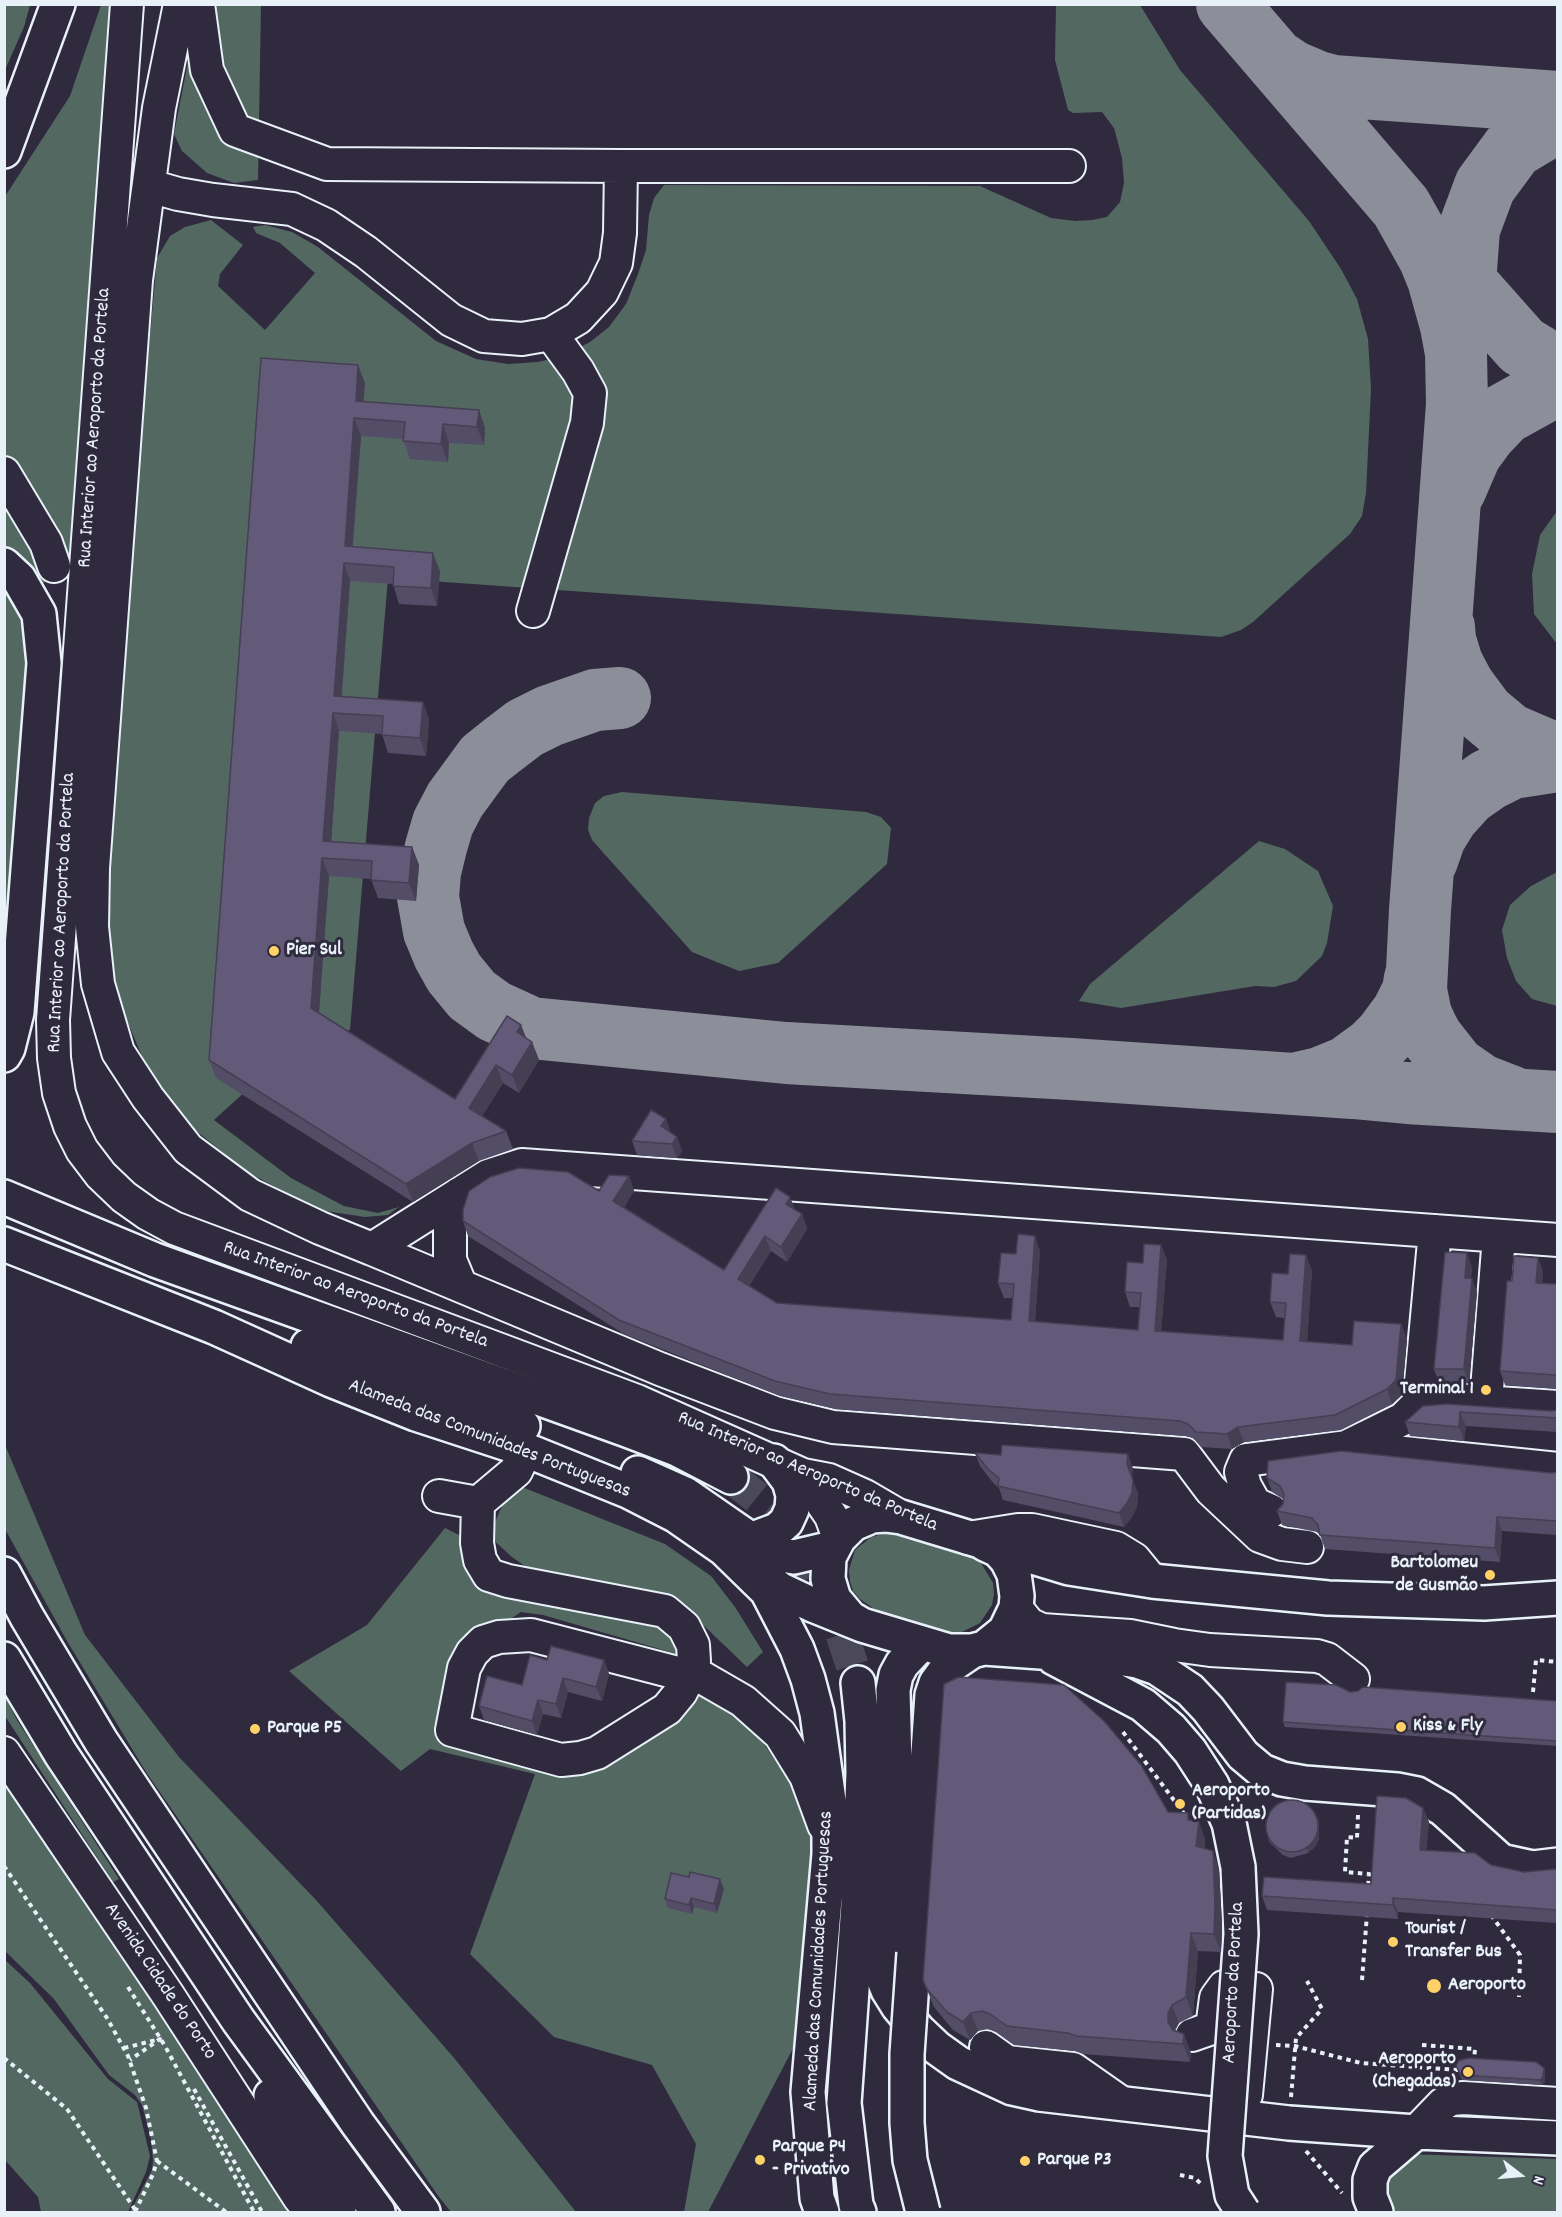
<!DOCTYPE html>
<html>
<head>
<meta charset="utf-8">
<style>
	body { margin:0 }
	#map { position:relative; width:1562px; height:2217px; overflow:hidden; background:#2f2a3d; font-family:Dekko,sans-serif }
	canvas { display:block }
	.frame { position:absolute; inset:0; border:6px solid #e8f1f8; pointer-events:none }
	.north { position:absolute; left:1490px; top:2145px; width:60px; height:60px; -webkit-text-stroke:4px #2f2a3d; paint-order:stroke; rotate:106deg; font-size:16px; font-weight:700; line-height:24px; text-align:center; color:#e8f1f8 }
	.north::after { content:''; display:block; margin:auto; width:21px; height:27px; background:#e8f1f8; clip-path:polygon(50% 0,100% 100%,50% 72%,0 100%) }
</style>
</head>
<body>
<div id="map">
<canvas width="1562" height="2217"></canvas>
<div class="frame"></div>
<div class="north">N</div>
</div>
<script>
const context = document.querySelector('canvas').getContext('2d');
context.lineJoin = 'round';
function paint(path, color) {
  context.fillStyle = color;
  context.fill(path, 'evenodd');
}
function toPath(rows) {
  const path = new Path2D();
  for (const r of rows) {
    if (r.length === 3) {
      path.moveTo(r[0] + r[2], r[1]);
      path.arc(r[0], r[1], r[2], 0, 2 * Math.PI);
      continue;
    }
    path.moveTo(r[0], r[1]);
    for (let i = 2; i < r.length; i += 2) path.lineTo(r[i], r[i + 1]);
  }
  return path;
}
function strokePath(path, color, width, dash) {
  context.strokeStyle = color;
  context.lineWidth = width;
  context.lineCap = dash ? 'butt' : 'round';
  context.setLineDash(dash || []);
  context.stroke(path);
}
function label(font, color, halo, rows, align = 'center') {
  context.font = font + ' Dekko,sans-serif';
  context.lineWidth = 6;
  context.setLineDash([]);
  context.textBaseline = 'middle';
  context.strokeStyle = halo;
  context.fillStyle = color;
  for (const [text, x, y, turn = 0] of rows) {
    context.save();
    context.translate(x, y);
    context.rotate((+turn || 0) * Math.PI / 180);
    context.textAlign = isNaN(turn) ? turn : align;
    if (halo) context.strokeText(text, 0, 0);
    context.fillText(text, 0, 0);
    context.restore();
  }
}
paint(toPath([
	[5,4,30,5,24,27,5,70],
	[101,5,115,5,70,570,41,584,5,547,4,198,70,96],
	[199,5,261,5,258,180,234,183,207,173,182,151,174,134],
	[1056,5,1140,5,1180,70,1309,221,1341,269,1357,299,1368,339,1371,389,1366,493,1362,516,1350,534,1253,622,1241,630,1221,637,388,578,350,1030,314,1029,214,1120,291,1178,344,1206,378,1213,399,1207,388,1215,365,1217,319,1210,247,1172,194,1129,171,1102,145,1063,116,995,110,946,108,896,138,471,157,258,170,236,185,227,211,220,243,245,220,274,218,286,265,330,315,273,280,243,256,233,253,227,265,225,292,232,318,247,436,341,476,359,508,364,538,362,563,356,590,342,609,327,626,304,638,274,646,250,649,215,654,198,664,185,980,186,1051,218,1075,221,1092,220,1107,217,1120,202,1124,183,1122,158,1114,128,1102,112,1073,113,1068,110,1055,60],
	[1557,511,1557,644,1534,614,1532,574,1540,535],
	[5,584,25,631,32,676,5,1008],
	[622,792,866,812,881,817,891,828,887,864,778,963,739,971,692,952,592,840,588,830,589,818,595,803,604,796],
	[1259,841,1285,849,1318,871,1333,906,1327,943,1322,956,1296,981,1274,987,1255,986,1121,1008,1079,1001,1090,984],
	[1557,872,1558,872,1557,1006,1532,999,1516,981,1507,958,1502,930,1510,905,1531,886],
	[5,1445,85,1635,179,1757,316,1900,455,2059,576,2212,451,2212,439,2197,146,1772,67,1641,5,1529],
	[512,1483,665,1544,711,1576,735,1607,763,1652,747,1667,678,1601,529,1569,512,1557,489,1536],
	[445,1528,461,1536,488,1588,670,1625,680,1641,677,1654,543,1615,521,1612,484,1637,441,1728,534,1769,600,1771,635,1749,695,1697,714,1694,750,1723,812,1816,812,1944,802,2031,708,2212,684,2212,696,2144,652,2065,554,2037,470,1954,535,1774,430,1749,401,1771,289,1671,367,1625],
	[891,1532,901,1533,972,1557,981,1563,993,1583,994,1594,992,1605,980,1623,960,1633,949,1633,890,1617,877,1611,860,1599,853,1591,850,1581,849,1570,855,1550,871,1537],
	[5,1697,17,1720,119,1879,113,1882,5,1716],
	[4,1776,178,2038,296,2212,130,2212,152,2170,153,2161,151,2139,142,2105,135,2095,109,2075,54,1999,5,1951],
	[5,1960,30,1983,108,2079,137,2102,150,2156,146,2172,128,2212,41,2212,38,2197,5,2160],
	[1406,2154,1557,2159,1557,2212,1395,2212,1386,2203,1385,2171]
]), '#546862');
strokePath(toPath([
	[1227,4,1401,207,1429,257,1438,279,1451,326,1456,353,1457,404,1420,910,1416,990,1421,1015,1427,1028,1433,1039,1455,1067,1481,1085,1512,1097],
	[1277,61,1292,71,1318,82,1333,86,1558,102],
	[1450,265,1522,346,1558,368],
	[1462,325,1469,229,1485,186,1513,148,1558,121],
	[1455,490,1471,453,1485,434,1504,414,1549,389,1558,388],
	[1444,627,1445,640,1452,663,1464,686,1484,713,1509,734,1558,755],
	[620,698,595,700,549,716,525,728,504,744,485,759,455,800,443,823,436,847,430,872,428,897,434,931,444,955,454,973,472,995,494,1011,531,1028,786,1053,1071,1069,1353,1088,1407,1093,1558,1102],
	[1427,860,1435,837,1448,816,1468,794,1488,780,1512,768,1558,761],
	[1298,1083,1320,1078,1347,1067,1373,1048,1385,1036,1402,1013,1413,991,1415,978]
]), '#8c8e9a', 62);
strokePath(toPath([
	[731,1477,776,1513,794,1540,835,1613,858,1683]
]), '#4b4859', 33, [33, 16]);
const minor = toPath([
	[127,4,53,1020,54,1058,59,1093,70,1126,82,1150,101,1175,124,1197,148,1214,174,1228,637,1401,803,1475,829,1480,865,1496,901,1517],
	[180,4,159,108,136,280,93,868,92,927,98,984,118,1052,148,1098,188,1149,250,1195,320,1228,372,1249,488,1176,522,1165,1558,1240],
	[198,4,207,70,235,130,327,164,621,166,1069,166],
	[150,186,178,194,213,200,292,209,326,225,366,252,451,320,484,336,522,339,551,334,578,318,602,292,616,263,620,233,621,166],
	[4,473,46,543,54,566],
	[533,611,587,423,590,393,578,371,551,334],
	[459,1194,450,1222,450,1260,460,1284],
	[372,1249,660,1369,775,1413,833,1427,1184,1454,1211,1490,1260,1536,1282,1544,1307,1547],
	[1486,1402,1499,1236],
	[1419,1403,1435,1231],
	[1346,1447,1403,1419,1419,1403,1424,1402,1452,1400,1558,1407],
	[803,1475,831,1516,839,1538],
	[439,1496,478,1503,516,1471,526,1450],
	[478,1503,477,1543,480,1560,489,1575,508,1581,665,1611,684,1627,693,1645,694,1661,689,1676,681,1692,667,1709,597,1753,580,1758,561,1760,452,1730,464,1668,472,1653,483,1642,499,1637,531,1635,689,1676],
	[1271,1511,1255,1504,1245,1486,1241,1472,1246,1460,1346,1447,1558,1469],
	[968,1538,1018,1530,1032,1530,1116,1548,1134,1559,1152,1581],
	[1016,1608,1029,1624,1042,1630,1130,1636,1174,1645,1210,1650,1317,1656,1327,1659,1353,1679],
	[691,1671,743,1701,780,1734,806,1776,824,1825],
	[4,1753,168,1995,299,2197,311,2212],
	[1192,2035,1212,2028,1216,1998,1224,1987,1256,1989,1246,2095,1213,2114],
	[986,2047,1007,2062,1073,2069,1123,2104],
	[1416,2132,1443,2104,1451,2099,1464,2098,1558,2104]
]);
const major = toPath([
	[4,1197,155,1260,627,1430,677,1449,731,1477],
	[4,1244,214,1327,331,1380,416,1414,526,1450,630,1492,675,1515,724,1549,767,1591,797,1649,808,1679,817,1713,829,1801,829,1854,808,2092,817,2198,822,2212],
	[308,1346,523,1426],
	[638,1473,685,1494,763,1548,781,1555,794,1557,832,1548],
	[750,1540,777,1530,786,1522,792,1509,793,1495,789,1481,774,1461],
	[760,1574,781,1590,815,1606,862,1625,949,1651,972,1651,984,1648,1005,1631,1016,1608,1017,1596,1014,1574,1007,1560,998,1550,985,1544],
	[862,1625,850,1618,834,1599,828,1579,829,1557,839,1538,853,1524,872,1516,885,1515,901,1517,1069,1568,1152,1581,1328,1598,1484,1603,1558,1598],
	[984,1648,1111,1657,1137,1661,1157,1668,1190,1690,1208,1709,1243,1755,1262,1771,1282,1779,1305,1783,1397,1790,1417,1794,1443,1809,1501,1861,1533,1868,1558,1865],
	[1054,1658,1143,1705,1171,1729,1190,1751,1212,1785,1229,1823,1238,1867],
	[858,1683,862,1721,863,1773,858,1904,844,2103,856,2205,859,2212],
	[858,1904,875,1958,888,1990,898,2006,918,2030,937,2048,958,2063,1012,2088,1039,2094,1289,2123,1416,2132,1558,2138],
	[914,1953,932,1695,936,1683,947,1668,972,1651],
	[886,1961,884,1934,895,1764,893,1690,896,1675,902,1664,922,1643],
	[1376,2212,1370,2197,1370,2180,1375,2167,1416,2132]
]);
const highway = toPath([
	[4,151,58,4],
	[4,565,19,579,39,614,44,663,17,1012,8,1048,4,1055],
	[4,1574,27,1617,101,1741,358,2124,423,2212],
	[4,1659,61,1754,238,2020,378,2212],
	[271,2096,339,2212]
]);
strokePath(minor, '#e8f1f8', 36);
strokePath(major, '#e8f1f8', 38);
strokePath(highway, '#e8f1f8', 38);
strokePath(toPath([
	[1533,1692,1536,1660,1558,1662],
	[1123,1732,1185,1815],
	[1358,1815,1357,1838,1347,1837,1345,1872,1369,1874,1368,1889],
	[4,1866,107,2018,128,2056,146,2108,157,2161,153,2174,135,2212],
	[1491,1915,1520,1955,1519,1997],
	[1362,1980,1367,1914],
	[128,1987,165,2046,254,2212],
	[1276,2045,1295,2046,1361,2063,1458,2070],
	[1422,2045,1475,2049,1474,2061],
	[124,2048,160,2039,130,2060],
	[4,2058,67,2109,136,2211],
	[194,2089,262,2212],
	[1291,2097,1296,2038,1322,2009,1307,1981],
	[1306,2151,1342,2193],
	[157,2161,226,2212],
	[1180,2175,1195,2178,1201,2184]
]), '#e8f1f8', 4, [4.5, 4.5]);
strokePath(minor, '#2f2a3d', 32);
strokePath(major, '#2f2a3d', 33);
strokePath(highway, '#2f2a3d', 33);
const majorBridge = toPath([
	[1238,1867,1241,1934,1225,2156,1232,2195,1243,2212],
	[914,1953,907,2054,907,2123,910,2160,923,2212]
]);
strokePath(majorBridge, '#e8f1f8', 38, []);
strokePath(majorBridge, '#2f2a3d', 33);
paint(toPath([
	[261,358,365,383,363,402,479,410,485,428,484,445,449,443,448,462,410,459,403,439,361,436,353,547,440,571,437,606,399,604,393,584,350,581,342,696,423,702,429,720,426,756,388,753,382,734,339,731,331,841,412,847,419,865,416,901,378,898,371,879,329,876,319,1013,455,1099,521,1025,526,1038,532,1042,539,1060,519,1093,503,1083,482,1116,506,1131,513,1149,479,1161,413,1202,216,1078,209,1060],
	[666,1119,670,1132,677,1137,682,1151,677,1158,637,1155,632,1141],
	[629,1176,634,1191,624,1207,724,1270,795,1210,802,1214,807,1229,787,1262,771,1251,749,1286,777,1303,1011,1320,1013,1298,1004,1298,998,1283,1016,1254,1040,1251,1035,1322,1138,1330,1139,1307,1130,1307,1125,1292,1143,1263,1161,1245,1167,1260,1161,1331,1283,1340,1285,1318,1276,1317,1270,1302,1288,1274,1312,1270,1307,1342,1352,1345,1401,1324,1407,1339,1402,1395,1392,1404,1341,1430,1244,1442,1232,1449,1201,1447,1193,1438,1185,1436,836,1409,780,1396,624,1334,468,1236,463,1221,599,1191],
	[1538,1258,1543,1272,1542,1283,1557,1284,1557,1389,1505,1385,1500,1371,1512,1281],
	[1472,1267,1471,1278,1477,1292,1469,1383,1439,1383,1434,1369],
	[1423,1406,1552,1411,1557,1410,1557,1432,1466,1426,1464,1441,1410,1436,1405,1422],
	[975,1453,1133,1468,1132,1478,1138,1494,1137,1507,1132,1517,1124,1527,1003,1500,999,1488,994,1484,980,1466],
	[1557,1472,1557,1535,1502,1531,1500,1562,1325,1549,1320,1535,1317,1532,1282,1525,1277,1511,1283,1504,1283,1499,1272,1492,1267,1478,1551,1473],
	[547,1660,604,1660,609,1674,602,1701,568,1692,561,1718,543,1714,537,1735,484,1720,479,1706,522,1685],
	[1350,1692,1557,1701,1557,1746,1285,1727,1283,1722],
	[1423,1808,1429,1822,1426,1850,1524,1872,1557,1869,1557,1923,1398,1912,1398,1919,1267,1910,1262,1896,1371,1884],
	[1168,1812,1191,1820,1205,1839,1205,1849,1219,1869,1222,1924,1221,1952,1198,1951,1193,2016,1179,2023,1175,2031,1191,2053,1190,2062,1083,2054,1075,2051,1014,2045,996,2032,988,2029,978,2031,970,2040,953,2030,934,2007,923,1980],
	[1317,1817,1319,1822,1319,1839,1315,1847,1308,1853,1291,1858,1283,1855,1270,1843,1268,1839],
	[724,1889,717,1913,694,1907,692,1914,668,1908,665,1899],
	[1456,2066,1544,2068,1545,2073,1545,2082,1542,2085,1462,2080]
]), '#544d67');
paint(toPath([
	[358,365,365,383,362,419,356,401],
	[479,410,485,428,484,445,477,427],
	[354,418,361,436,351,564,345,546],
	[443,424,449,443,448,462,441,444],
	[433,553,440,571,437,606,431,588],
	[344,563,350,581,340,714,334,696],
	[423,702,429,720,426,756,420,738],
	[333,713,339,731,330,859,323,841],
	[412,847,419,865,416,901,409,883],
	[322,858,329,876,318,1026,311,1008],
	[521,1025,528,1043,517,1032],
	[532,1042,539,1060,519,1093,512,1075],
	[496,1065,503,1083,476,1126,469,1108],
	[666,1119,671,1133,661,1126],
	[677,1137,682,1151,677,1158,672,1144],
	[472,1143,479,1161,413,1202,406,1184],
	[629,1176,634,1191,619,1216,613,1201],
	[790,1197,796,1212,786,1204],
	[802,1214,807,1229,787,1262,781,1247],
	[765,1236,771,1251,744,1294,738,1279],
	[1035,1236,1040,1251,1034,1336,1029,1321],
	[1161,1245,1167,1260,1160,1346,1155,1331],
	[1467,1253,1472,1267,1470,1292,1465,1278],
	[1306,1255,1312,1270,1306,1356,1300,1341],
	[1538,1258,1543,1272,1541,1297,1536,1283],
	[1472,1278,1477,1292,1469,1383,1464,1369],
	[1401,1324,1407,1339,1402,1395,1392,1404,1387,1389],
	[1460,1412,1466,1426,1464,1441,1459,1427],
	[1238,1427,1244,1442,1232,1449,1227,1434],
	[1128,1454,1133,1468,1132,1478,1138,1494,1137,1507,1132,1517,1124,1527,1119,1513],
	[1497,1517,1502,1531,1500,1562,1495,1548],
	[604,1660,609,1674,602,1701,596,1687],
	[563,1678,568,1692,561,1718,556,1704],
	[538,1700,543,1714,537,1735,532,1721],
	[1423,1808,1429,1822,1425,1864,1420,1850],
	[1317,1817,1319,1822,1319,1839,1315,1847,1308,1853,1307,1848],
	[1199,1821,1205,1839,1203,1865,1196,1846],
	[1213,1851,1219,1869,1222,1924,1221,1952,1214,1934],
	[720,1879,724,1889,717,1913,714,1904],
	[691,1898,694,1907,692,1914,689,1905],
	[1393,1898,1398,1912,1398,1919,1393,1905],
	[1191,1933,1198,1951,1193,2016,1186,1997],
	[1172,2005,1179,2023,1174,2031,1168,2022,1168,2013],
	[971,2013,978,2031,970,2040,963,2022],
	[1184,2034,1191,2053,1190,2062,1183,2044],
	[1544,2068,1545,2073,1545,2082,1542,2085,1540,2080]
]), '#453f54');
const building = toPath([
	[261,358,358,365,356,401,479,410,477,427,443,424,441,444,403,441,405,422,354,418,345,546,433,553,431,588,393,586,394,567,344,563,334,696,423,702,420,738,382,735,383,716,333,713,323,841,412,847,409,883,371,880,372,861,322,858,311,1008,455,1099,507,1016,521,1025,517,1032,532,1042,512,1075,496,1065,469,1108,506,1131,472,1143,406,1184,209,1060,261,358],
	[651,1110,666,1119,661,1126,677,1137,672,1144,632,1141,651,1110],
	[519,1168,568,1172,599,1191,609,1175,629,1176,613,1201,724,1270,776,1188,790,1197,786,1204,802,1214,781,1247,765,1236,738,1279,777,1303,1011,1320,1014,1284,998,1283,1001,1253,1016,1254,1018,1234,1035,1236,1029,1321,1138,1330,1141,1293,1125,1292,1127,1262,1143,1263,1144,1244,1161,1245,1155,1331,1283,1340,1286,1303,1270,1302,1272,1273,1288,1274,1290,1254,1306,1255,1300,1341,1352,1345,1354,1321,1401,1324,1396,1380,1387,1389,1335,1415,1238,1427,1227,1434,1196,1432,1188,1424,1180,1421,830,1394,775,1381,619,1320,463,1221,463,1210,469,1191,490,1177,519,1168],
	[1445,1252,1467,1253,1465,1278,1472,1278,1464,1369,1434,1369,1445,1252],
	[1514,1256,1538,1258,1536,1283,1557,1284,1557,1376,1554,1375,1500,1371,1507,1281,1512,1281,1514,1256],
	[1447,1404,1552,1411,1557,1410,1557,1418,1460,1412,1459,1427,1405,1422,1423,1406,1447,1404],
	[1002,1445,1128,1454,1127,1464,1133,1480,1132,1493,1127,1503,1119,1513,998,1486,999,1478,989,1470,975,1453,1001,1455,1002,1445],
	[1341,1451,1551,1473,1557,1472,1557,1521,1497,1517,1495,1548,1320,1535,1318,1525,1312,1518,1277,1511,1283,1504,1284,1494,1280,1486,1267,1478,1268,1461,1341,1451],
	[551,1646,604,1660,596,1687,563,1678,556,1704,538,1700,532,1721,479,1706,487,1676,522,1685,530,1655,547,1660,551,1646],
	[959,1677,1064,1685,1104,1721,1141,1765,1168,1812,1188,1813,1188,1820,1199,1821,1196,1846,1213,1851,1215,1906,1214,1934,1191,1933,1186,1997,1172,2005,1168,2013,1168,2022,1173,2030,1184,2034,1183,2044,1076,2036,1068,2033,1007,2026,990,2014,982,2011,971,2013,963,2022,947,2012,927,1989,923,1980,944,1684,959,1677],
	[1286,1682,1336,1685,1350,1692,1358,1691,1363,1687,1557,1701,1557,1741,1283,1722,1286,1682],
	[1377,1796,1406,1798,1423,1808,1420,1850,1475,1853,1491,1865,1524,1872,1557,1869,1557,1910,1393,1898,1393,1905,1262,1896,1264,1877,1371,1884,1377,1796],
	[1292,1826,26],
	[690,1872,720,1879,714,1904,691,1898,689,1905,665,1899,671,1873,689,1877,690,1872],
	[1468,2058,1536,2062,1544,2068,1543,2077,1540,2080,1461,2075,1456,2066,1458,2061,1468,2058]
]);
paint(building, '#625a78');
strokePath(building, '#453f54', 1.5);
for (const [x, y, r, color] of [
	[274,951,6,"#ffd166"],
	[1486,1390,6,"#ffd166"],
	[1490,1575,6,"#ffd166"],
	[1401,1727,6,"#ffd166"],
	[255,1729,6,"#ffd166"],
	[1180,1804,6,"#ffd166"],
	[1393,1942,6,"#ffd166"],
	[1434,1986,8,"#ffd166"],
	[1468,2072,6,"#ffd166"],
	[760,2160,6,"#ffd166"],
	[1025,2161,6,"#ffd166"]
]) {
  const dot = new Path2D();
  dot.arc(x, y, r, 0, 2 * Math.PI);
  context.fillStyle = color;
  context.fill(dot);
  strokePath(dot, '#2f2a3d', 2);
}
label('20px', '#e8f1f8', '#2f2a3d', [
	["Rua Interior ao Aeroporto da Portela",96,428,-86],
	["Rua Interior ao Aeroporto da Portela",63,913,-87],
	["Rua Interior ao Aeroporto da Portela",355,1296,20],
	["Alameda das Comunidades Portuguesas",489,1440,21],
	["Rua Interior ao Aeroporto da Portela",807,1473,23],
	["Alameda das Comunidades Portuguesas",820,1961,-87],
	["Avenida Cidade do Porto",159,1982,56],
	["Aeroporto da Portela",1235,1983,-87]
]);
label('bold 20px', '#e8f1f8', '#2f2a3d', [
	["Pier Sul",286,951],
	["Terminal 1",1474,1390,"right"],
	["Bartolomeu",1478,1564,"right"],
	["de Gusmão",1478,1587,"right"],
	["Kiss & Fly",1413,1727],
	["Parque P5",267,1729],
	["Aeroporto",1192,1792],
	["(Partidas)",1192,1815],
	["Tourist /",1405,1930],
	["Transfer Bus",1405,1953],
	["Aeroporto",1448,1986],
	["Aeroporto",1456,2060,"right"],
	["(Chegadas)",1456,2083,"right"],
	["Parque P4",772,2148],
	["- Privativo",772,2171],
	["Parque P3",1037,2161]
], 'left');
</script>
</body>
</html>
